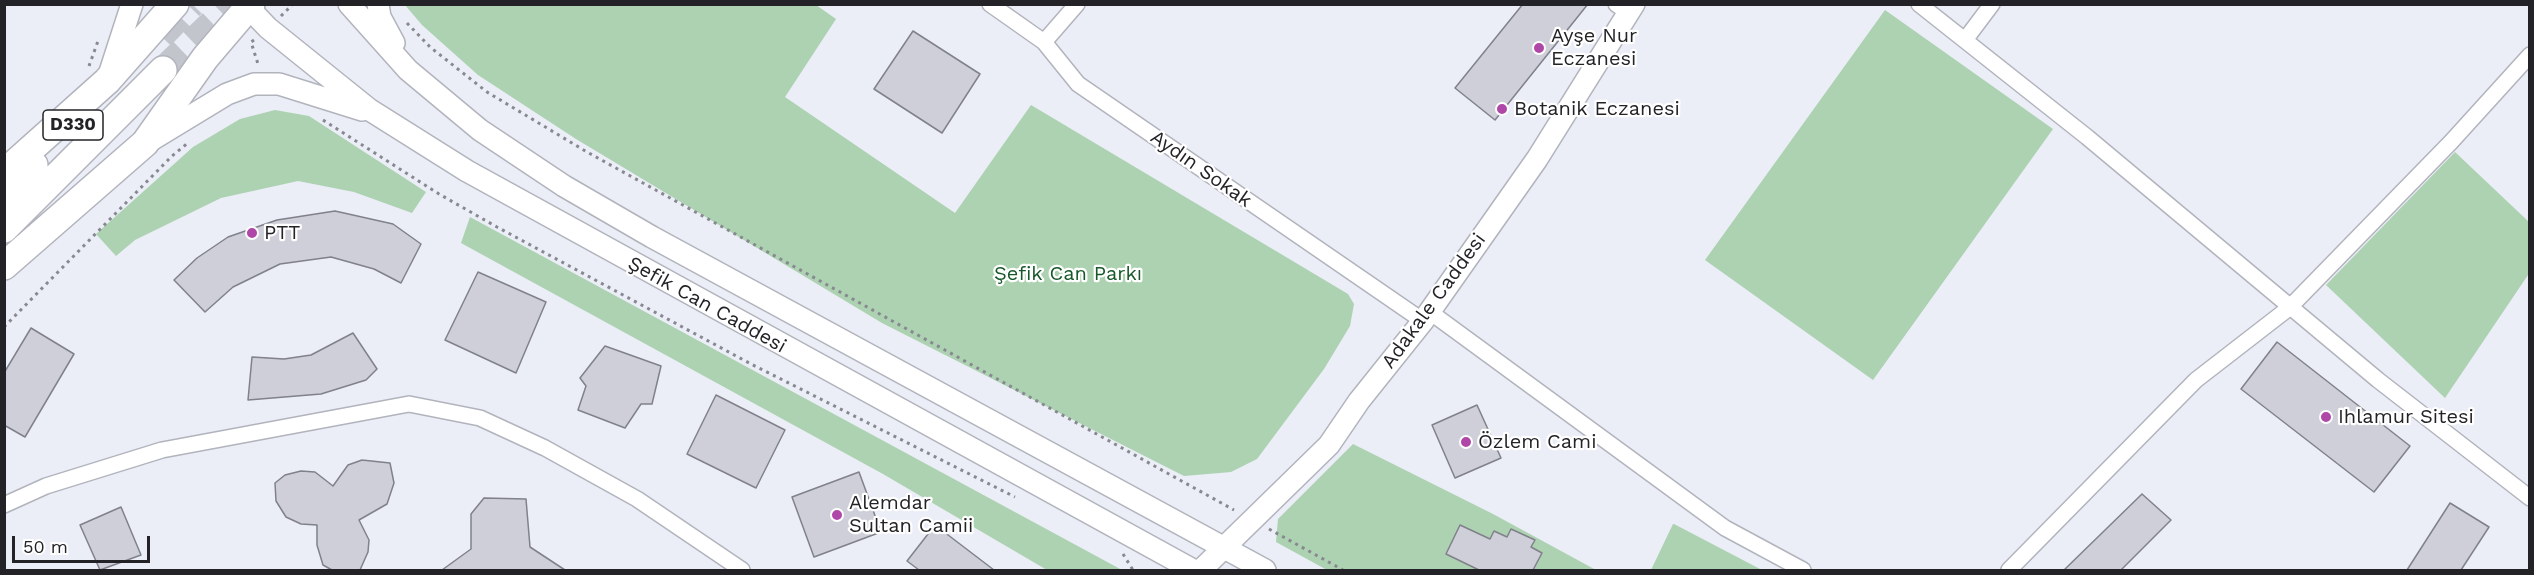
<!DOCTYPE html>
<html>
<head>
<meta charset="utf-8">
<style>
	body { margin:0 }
	#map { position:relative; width:2534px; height:575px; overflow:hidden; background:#ebedf7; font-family:"Work Sans",sans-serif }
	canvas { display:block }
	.frame { position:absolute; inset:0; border:6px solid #232327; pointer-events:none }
	.scale { position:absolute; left:12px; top:536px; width:138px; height:27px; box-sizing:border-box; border:3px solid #232327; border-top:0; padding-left:8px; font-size:18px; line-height:21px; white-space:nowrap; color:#232327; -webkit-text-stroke:4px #fff; paint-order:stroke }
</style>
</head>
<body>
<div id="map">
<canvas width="2534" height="575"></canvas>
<div class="frame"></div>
<div class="scale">50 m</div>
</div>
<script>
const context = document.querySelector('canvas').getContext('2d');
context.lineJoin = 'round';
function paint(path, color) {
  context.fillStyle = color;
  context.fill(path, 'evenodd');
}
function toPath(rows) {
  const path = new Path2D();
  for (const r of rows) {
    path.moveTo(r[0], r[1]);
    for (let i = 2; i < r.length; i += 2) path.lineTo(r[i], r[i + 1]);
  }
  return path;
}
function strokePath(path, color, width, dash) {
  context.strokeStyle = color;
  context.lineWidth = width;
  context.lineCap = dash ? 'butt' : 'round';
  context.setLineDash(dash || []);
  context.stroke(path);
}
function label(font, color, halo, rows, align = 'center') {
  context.font = font + ' "Work Sans",sans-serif';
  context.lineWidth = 4.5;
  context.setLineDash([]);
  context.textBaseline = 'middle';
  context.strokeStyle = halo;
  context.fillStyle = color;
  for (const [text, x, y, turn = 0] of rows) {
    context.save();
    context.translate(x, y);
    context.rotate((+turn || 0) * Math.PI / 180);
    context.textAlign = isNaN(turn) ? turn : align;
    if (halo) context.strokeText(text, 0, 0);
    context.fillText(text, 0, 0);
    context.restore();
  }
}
paint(toPath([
	[405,5,816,5,836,19,785,97,955,213,1031,105,1348,294,1354,304,1350,326,1324,369,1257,459,1231,472,1184,476,882,323,576,139,478,75,422,25],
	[1885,10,2053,129,1873,380,1705,260],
	[275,110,309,116,426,192,412,213,354,192,298,181,221,198,135,240,116,256,96,234,193,147,240,119],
	[2455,152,2529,222,2530,272,2445,398,2326,285],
	[470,217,1122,570,1047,570,883,474,461,243],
	[1353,444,1493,514,1596,570,1327,570,1276,542,1278,519],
	[1673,524,1674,524,1762,570,1651,570]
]), '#acd2b1');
const building = toPath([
	[1523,4,1588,4,1495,120,1455,88,1523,4],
	[913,31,980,74,942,133,874,89,913,31],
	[335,211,393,224,421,244,401,283,374,269,331,257,280,264,233,287,205,312,174,280,197,258,228,237,277,220,335,211],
	[478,272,546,302,516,373,445,340,478,272],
	[31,328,74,354,25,437,4,425,4,373,31,328],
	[353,333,377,369,366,380,321,394,248,400,252,357,284,359,311,355,353,333],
	[2277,342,2410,446,2374,492,2241,389,2277,342],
	[605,346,661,366,652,404,641,404,625,428,578,410,586,386,580,378,605,346],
	[716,395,785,430,756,488,687,454,716,395],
	[1477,405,1501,458,1455,478,1432,425,1477,405],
	[362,460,390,463,394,483,387,504,359,520,369,540,368,552,360,570,332,570,323,565,317,545,317,525,301,524,286,517,276,501,275,483,285,475,301,471,315,472,333,486,348,465,362,460],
	[859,472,881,532,814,557,792,497,859,472],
	[2142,494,2171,520,2121,570,2064,570,2142,494],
	[484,498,526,499,530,547,565,570,442,570,471,549,471,514,484,498],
	[2450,503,2489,527,2461,570,2407,570,2450,503],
	[121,507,141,555,100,570,80,525,121,507],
	[935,525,994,570,919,570,907,561,935,525],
	[1460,525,1490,539,1494,531,1507,537,1511,529,1535,540,1531,547,1542,553,1533,570,1479,570,1446,554,1460,525]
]);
paint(building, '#cecfd8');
strokePath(building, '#80818a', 1.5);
strokePath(toPath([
	[161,36,192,4],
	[163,70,232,4]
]), '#c3c5cd', 27, [27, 14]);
const street = toPath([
	[990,4,1044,42,1078,84,1423,321],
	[1616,4,1629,13],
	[1919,4,2087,137,2378,380,2530,498],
	[1965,40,1992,4],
	[1044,42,1077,4],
	[1430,312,1725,528,1803,570],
	[4,505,46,486,162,450,409,404,480,418,545,448,637,499,742,570],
	[2009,570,2196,380,2289,308,2451,142,2530,55]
]);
const secondary = toPath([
	[245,4,268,28,370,110,467,171,1193,570],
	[349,4,408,70,480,130,564,186,652,237,1265,570],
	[378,4,380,17,394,43],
	[110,72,132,4],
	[148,142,227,94,254,84,279,84,362,110],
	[1201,570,1329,445,1359,401,1423,321,1537,159,1634,4]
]);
const highway = toPath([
	[4,173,107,81,175,4],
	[4,195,34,165],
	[4,229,163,70],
	[4,266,145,143,205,58,251,4]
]);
strokePath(street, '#b2b4bd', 18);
strokePath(secondary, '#b2b4bd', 24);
strokePath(highway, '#b2b4bd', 30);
strokePath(toPath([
	[281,16,293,4],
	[407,23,430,47,487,92,587,152,1234,510],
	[254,40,251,42,258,64],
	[89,66,98,41],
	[323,120,439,194,497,227,751,364,1015,497],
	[4,327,172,156,189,142],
	[1269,529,1343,570],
	[1123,554,1133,570]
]), '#888990', 3, [3, 4.5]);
strokePath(street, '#fff', 15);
strokePath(secondary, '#fff', 21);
strokePath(highway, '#fff', 27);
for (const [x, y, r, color] of [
	[1539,48,6,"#af47a9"],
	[1502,109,6,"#af47a9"],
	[252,233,6,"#af47a9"],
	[2326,417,6,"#af47a9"],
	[1466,442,6,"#af47a9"],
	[837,515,6,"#af47a9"]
]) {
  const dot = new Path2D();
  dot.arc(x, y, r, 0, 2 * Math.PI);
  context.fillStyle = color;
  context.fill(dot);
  strokePath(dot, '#fff', 2);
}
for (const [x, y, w] of [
	[73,125,60]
]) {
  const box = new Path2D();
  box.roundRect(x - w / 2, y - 15, w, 30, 4.5);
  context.fillStyle = '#fff';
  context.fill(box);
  strokePath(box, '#232327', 1.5);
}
label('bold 18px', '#232327', null, [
	["D330",73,125]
]);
label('20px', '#232327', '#fff', [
	["Ayşe Nur",1551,36],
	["Eczanesi",1551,59],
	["Botanik Eczanesi",1514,109],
	["PTT",264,233],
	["Ihlamur Sitesi",2338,417],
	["Özlem Cami",1478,442],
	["Alemdar",849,503],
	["Sultan Camii",849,526]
], 'left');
label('20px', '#232327', '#fff', [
	["Aydın Sokak",1201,169,35],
	["Adakale Caddesi",1434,301,-54],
	["Şefik Can Caddesi",707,305,29]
]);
label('20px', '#165829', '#fff', [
	["Şefik Can Parkı",1068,274]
]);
</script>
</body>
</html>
